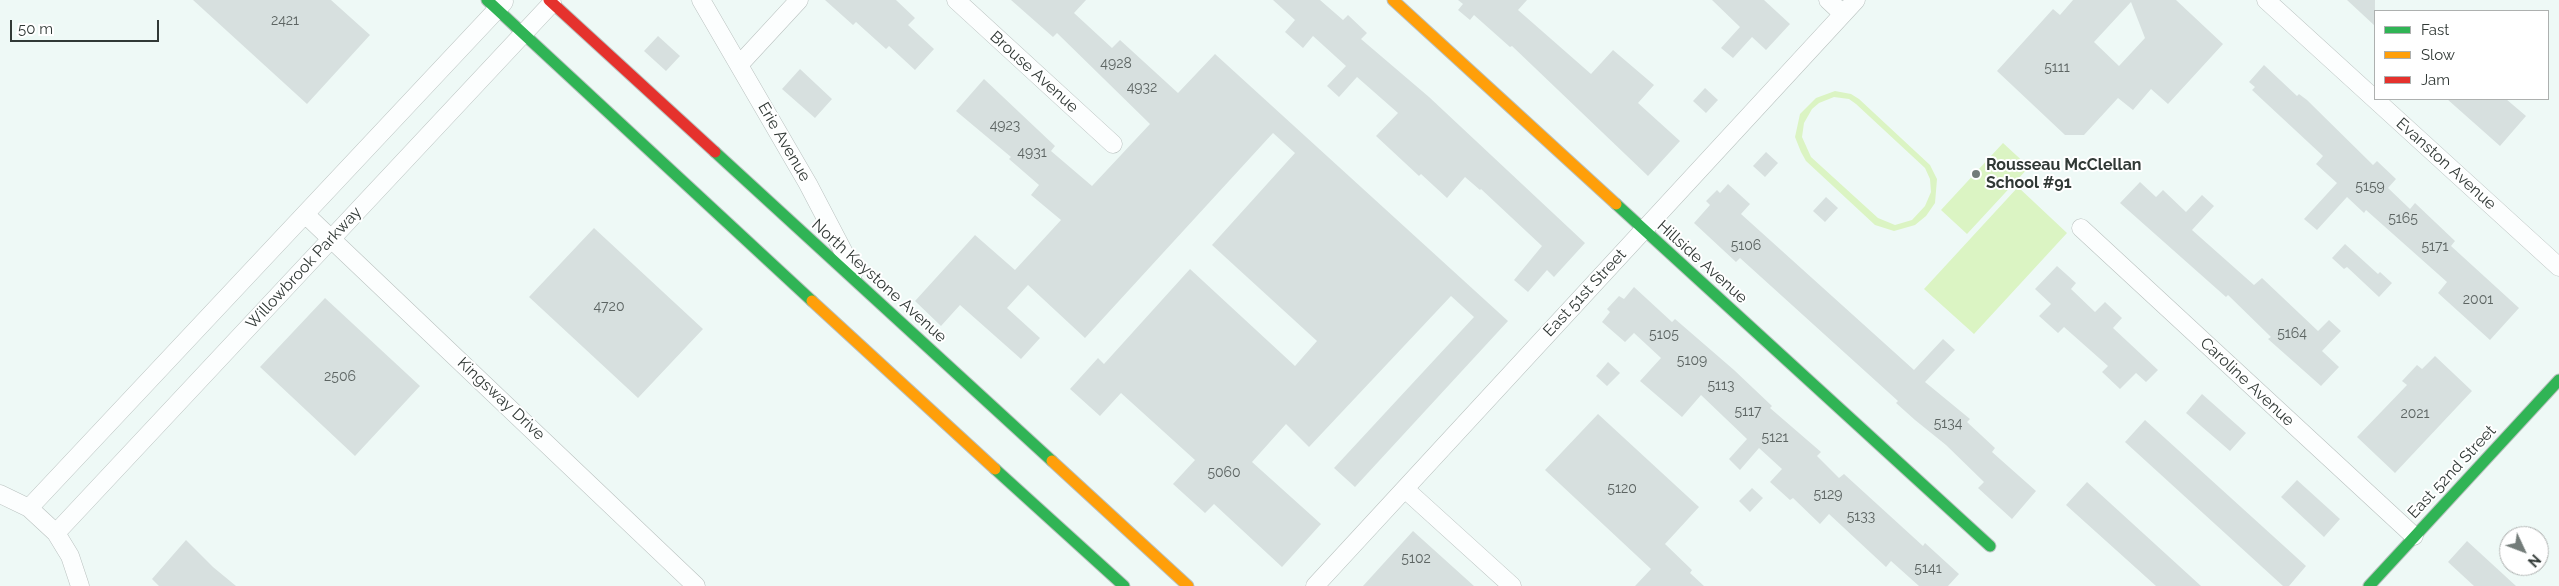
<!DOCTYPE html>
<html>
<head>
<meta charset="utf-8">
<style>
	body { margin:0 }
	#map { position:relative; width:2559px; height:586px; overflow:hidden; background:#eef9f6; font-family:Raleway,sans-serif }
	canvas { display:block }
	.legend { position:absolute; left:2374px; top:10px; width:175px; height:90px; box-sizing:border-box; background:#fff; border:1px solid #adb0af; margin:0; padding:6px 9px; list-style:none; font-size:15px; color:#313936 }
	.legend li { display:flex; align-items:center; gap:10px; height:25px }
	.legend b { width:25px; border:1px solid #adb0af }
	.north { position:absolute; left:2499px; top:526px; width:50px; height:50px; box-sizing:border-box; background:#fff; border:1px solid #adb0af; border-radius:50%; rotate:133deg; font-size:14px; font-weight:700; line-height:20px; text-align:center; color:#313936 }
	.north::after { content:''; display:block; margin:auto; width:18px; height:22px; background:#737c79; clip-path:polygon(50% 0,100% 100%,50% 72%,0 100%) }
	.scale { position:absolute; left:10px; top:20px; width:149px; height:22px; box-sizing:border-box; border:2px solid #313936; border-top:0; padding-left:6px; font-size:15px; line-height:18px; white-space:nowrap; color:#313936; -webkit-text-stroke:4px #fff; paint-order:stroke }
</style>
</head>
<body>
<div id="map">
<canvas width="2559" height="586"></canvas>
<ul class="legend">
<li><b style="height:6px;background:#30b455"></b>Fast</li>
<li><b style="height:6px;background:#ff9f0a"></b>Slow</li>
<li><b style="height:6px;background:#e5322d"></b>Jam</li>
</ul>
<div class="north">N</div>
<div class="scale">50 m</div>
</div>
<script>
const context = document.querySelector('canvas').getContext('2d');
context.lineJoin = 'round';
function paint(path, color) {
  context.fillStyle = color;
  context.fill(path, 'evenodd');
}
function toPath(rows) {
  const path = new Path2D();
  for (const r of rows) {
    path.moveTo(r[0], r[1]);
    for (let i = 2; i < r.length; i += 2) path.lineTo(r[i], r[i + 1]);
  }
  return path;
}
function strokePath(path, color, width, dash) {
  context.strokeStyle = color;
  context.lineWidth = width;
  context.lineCap = dash ? 'butt' : 'round';
  context.setLineDash(dash || []);
  context.stroke(path);
}
function label(font, color, halo, rows, align = 'center') {
  context.font = font + ' Raleway,sans-serif';
  context.lineWidth = 4;
  context.setLineDash([]);
  context.textBaseline = 'middle';
  context.strokeStyle = halo;
  context.fillStyle = color;
  for (const [text, x, y, turn = 0] of rows) {
    context.save();
    context.translate(x, y);
    context.rotate((+turn || 0) * Math.PI / 180);
    context.textAlign = isNaN(turn) ? turn : align;
    if (halo) context.strokeText(text, 0, 0);
    context.fillText(text, 0, 0);
    context.restore();
  }
}
paint(toPath([
	[1835,91,1851,94,1859,99,1930,165,1937,179,1935,203,1926,216,1915,225,1894,231,1875,225,1806,161,1801,152,1795,137,1800,114,1816,98],
	[1834,97,1849,99,1856,104,1925,168,1930,179,1931,192,1925,206,1912,220,1895,225,1878,218,1811,157,1802,137,1804,123,1812,109,1819,103],
	[2003,143,2029,167,1967,234,1941,210],
	[2018,187,2067,233,1974,334,1924,289]
]), '#dbf4c3');
paint(toPath([
	[193,0,331,0,370,35,307,104],
	[825,0,896,0,915,18,908,25,934,49,915,70,889,46,886,49,856,22,853,25],
	[1011,0,1086,0,1074,13,1112,48,1120,40,1178,93,1215,54,1508,321,1355,487,1334,468,1474,317,1451,296,1309,447,1286,424,1252,462,1321,524,1282,567,1214,504,1205,513,1173,484,1195,460,1121,393,1100,416,1070,389,1098,358,1104,364,1190,269,1295,366,1317,341,1212,245,1295,153,1273,133,1085,338,1028,285,1007,308,1040,338,1021,359,960,305,941,326,915,301,975,235,1015,270,1061,220,1031,195,1039,185,1009,159,1011,157,956,111,984,79,1055,146,1051,151,1092,186,1150,124,1057,33,1053,37],
	[1273,0,1320,0,1343,20,1348,15,1367,33,1361,39,1429,97,1585,243,1554,277,1547,270,1528,292,1514,280,1542,246,1481,189,1480,190,1465,177,1447,198,1421,174,1419,176,1376,136,1398,113,1357,77,1339,97,1327,86,1346,66,1313,36,1303,48,1285,32,1295,20],
	[1458,0,1527,0,1518,10,1591,74,1613,50,1654,85,1638,103,1680,141,1648,176,1512,46,1510,47,1474,15,1470,20,1458,10,1463,4],
	[1712,0,1764,0,1790,24,1766,50,1752,37,1733,58,1721,48,1740,27],
	[2073,0,2176,0,2223,44,2168,104,2151,89,2133,110,2118,98,2084,135,2065,135,1997,71,2053,9,2060,15],
	[2131,2,2145,38,2119,66,2094,42],
	[2347,0,2375,0,2375,26],
	[658,36,680,56,666,71,644,51],
	[2264,65,2297,96,2299,94,2307,100,2373,165,2377,161,2396,179,2388,188,2410,209,2415,203,2455,241,2451,246,2519,308,2490,340,2438,293,2447,282,2366,210,2364,213,2347,197,2317,230,2304,219,2337,183,2316,164,2323,156,2252,90,2255,87,2249,82],
	[800,69,832,99,815,118,782,89],
	[1705,88,1718,100,1706,113,1693,101],
	[2447,99,2506,99,2526,116,2500,146],
	[1766,152,1778,163,1765,177,1753,166],
	[2140,182,2156,197,2163,190,2186,212,2202,195,2214,206,2192,230,2254,285,2262,278,2318,331,2329,320,2341,331,2322,351,2339,367,2321,386,2268,339,2271,337,2228,295,2226,297,2120,203],
	[1728,184,1750,204,1741,214,1914,370,1943,339,1955,350,1925,382,1970,419,1967,422,1995,448,1992,452,2036,491,2012,519,1978,488,1984,482,1946,445,1915,420,1896,403,1898,401,1740,258,1736,262,1694,223,1710,205,1706,201,1717,190,1720,193],
	[1826,197,1838,208,1825,222,1813,211],
	[594,228,703,329,638,398,529,297],
	[2345,244,2378,274,2380,272,2392,283,2379,297,2347,267,2344,269,2332,258],
	[2057,266,2076,283,2071,289,2095,312,2105,302,2122,318,2113,328,2158,370,2146,382,2136,373,2120,389,2102,372,2108,366,2064,327,2058,333,2039,316,2051,304,2035,289],
	[1634,287,1672,322,1675,319,1734,370,1772,406,1770,408,1821,452,1817,456,1839,478,1844,474,1923,546,1925,543,1959,574,1948,586,1919,586,1891,561,1886,567,1829,514,1820,524,1793,498,1790,500,1770,482,1782,469,1759,448,1740,470,1729,459,1747,439,1701,395,1682,417,1640,381,1661,358,1634,333,1625,342,1602,322,1610,312,1607,309,1619,296,1624,299],
	[325,298,420,386,355,456,260,367],
	[2435,356,2472,391,2395,473,2357,437,2407,385,2402,381,2417,365,2422,369],
	[1608,362,1620,373,1607,386,1596,376],
	[2202,394,2246,433,2230,451,2186,413],
	[1598,414,1699,507,1665,544,1692,570,1690,573,1704,586,1635,586,1651,569,1545,470],
	[2145,420,2306,566,2289,586,2283,586,2125,442],
	[2297,480,2340,519,2324,537,2281,497],
	[2087,482,2201,586,2156,586,2066,505],
	[1752,488,1763,498,1750,512,1739,501],
	[1413,531,1474,586,1363,586],
	[186,540,213,567,236,586,159,586,152,579],
	[2467,541,2516,586,2474,586,2448,562]
]), '#d7e0df');
const street = toPath([
	[701,0,808,184,854,272],
	[956,0,1113,144],
	[1828,0,1843,14],
	[2266,0,2559,267],
	[739,65,799,0],
	[305,214,696,586],
	[2081,228,2414,536],
	[1405,489,1512,586],
	[0,494,29,508,56,533,70,556,80,586],
	[29,508,504,2],
	[56,533,552,3],
	[1315,586,1856,0]
]);
const fast = toPath([
	[487,0,812,301],
	[715,152,1052,461],
	[1616,204,1990,546],
	[995,469,1124,586],
	[2369,586,2559,380]
]);
const slow = toPath([
	[1393,0,1616,204],
	[812,301,995,469],
	[1052,461,1188,586]
]);
const jam = toPath([
	[549,0,715,152]
]);
strokePath(street, '#b9c1bf', 19);
strokePath(fast, '#b9c1bf', 13);
strokePath(slow, '#b9c1bf', 13);
strokePath(jam, '#b9c1bf', 13);
strokePath(street, '#fcfefe', 18);
strokePath(fast, '#30b455', 11);
strokePath(slow, '#ff9f0a', 11);
strokePath(jam, '#e5322d', 11);
for (const [x, y, r, color] of [
	[1976,174,5,"#737c79"]
]) {
  const dot = new Path2D();
  dot.arc(x, y, r, 0, 2 * Math.PI);
  context.fillStyle = color;
  context.fill(dot);
  strokePath(dot, '#fff', 2);
}
label('14px', '#5c6462', null, [
	["2421",285,21],
	["4928",1116,64],
	["5111",2057,68],
	["4932",1142,88],
	["4923",1005,126],
	["4931",1032,153],
	["5159",2370,187],
	["5165",2403,219],
	["5106",1746,246],
	["5171",2435,247],
	["2001",2478,300],
	["4720",609,307],
	["5164",2292,334],
	["5105",1664,335],
	["5109",1692,361],
	["2506",340,377],
	["5113",1721,386],
	["5117",1748,412],
	["2021",2415,414],
	["5134",1948,424],
	["5121",1775,438],
	["5060",1224,473],
	["5120",1622,489],
	["5129",1828,495],
	["5133",1861,517],
	["5102",1416,559],
	["5141",1928,569]
]);
label('16px', '#313936', '#fff', [
	["Brouse Avenue",1034,72,42],
	["Erie Avenue",784,142,60],
	["Evanston Avenue",2446,164,42],
	["Hillside Avenue",1702,262,42],
	["Willowbrook Parkway",304,268,-47],
	["North Keystone Avenue",879,281,42],
	["East 51st Street",1585,293,-47],
	["Caroline Avenue",2247,382,43],
	["Kingsway Drive",501,399,43],
	["East 52nd Street",2452,472,-47]
]);
label('bold 16px', '#313936', '#fff', [
	["Rousseau McClellan",1986,165],
	["School #91",1986,183]
], 'left');
</script>
</body>
</html>
